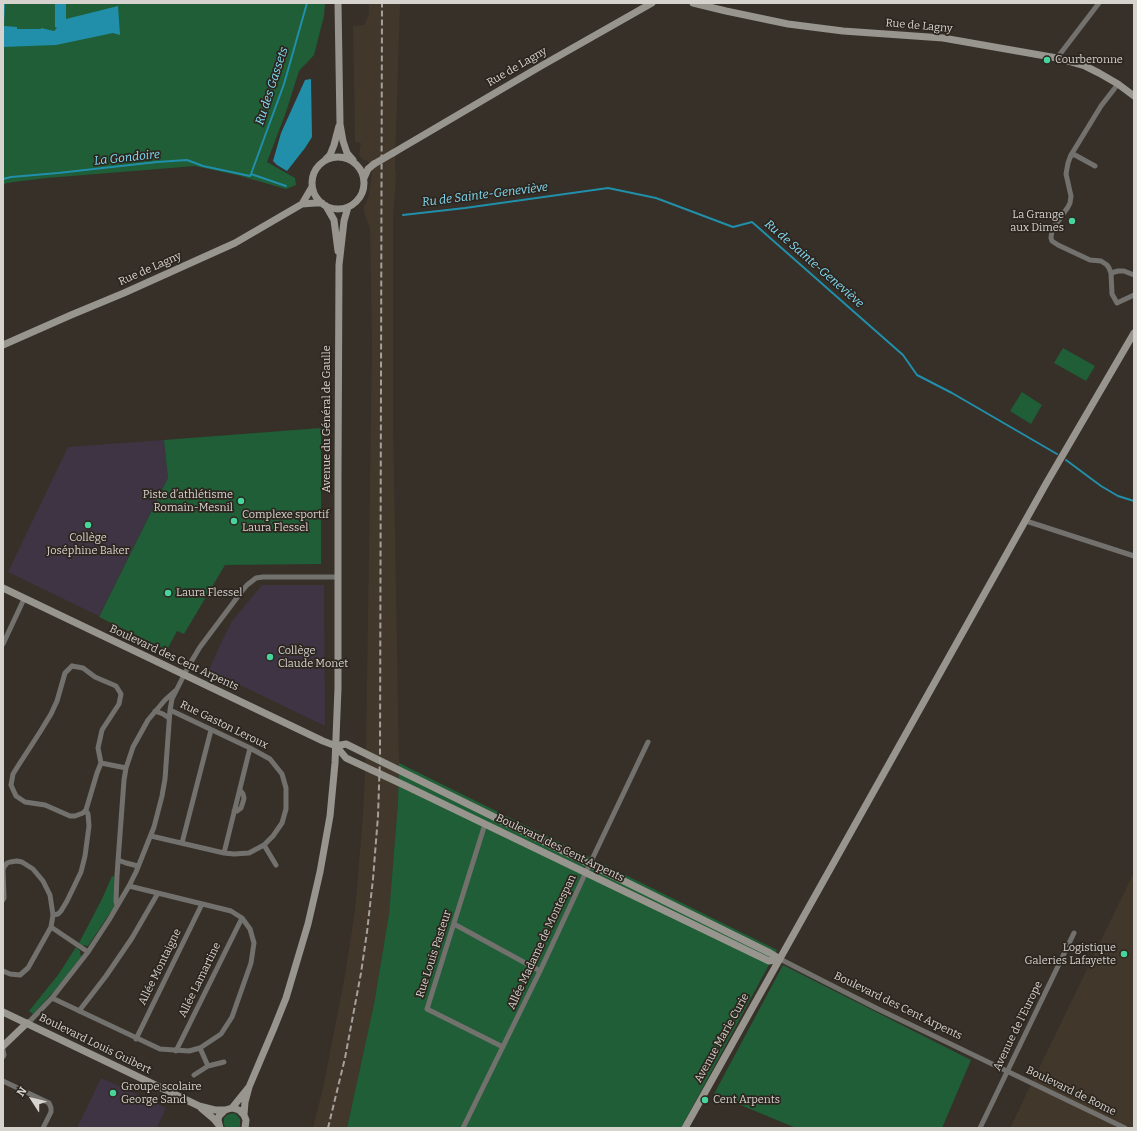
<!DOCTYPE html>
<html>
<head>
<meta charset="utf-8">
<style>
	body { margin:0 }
	#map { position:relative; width:1137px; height:1131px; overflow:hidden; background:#363029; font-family:Bitter,serif }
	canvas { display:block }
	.frame { position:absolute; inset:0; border:4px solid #d6d2ce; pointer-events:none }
	.north { position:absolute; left:12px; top:1079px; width:40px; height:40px; -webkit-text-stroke:3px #2c261f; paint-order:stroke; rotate:306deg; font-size:11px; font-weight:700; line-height:16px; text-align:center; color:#d6d2ce }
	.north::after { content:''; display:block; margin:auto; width:14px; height:18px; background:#d6d2ce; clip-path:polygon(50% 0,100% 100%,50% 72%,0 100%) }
</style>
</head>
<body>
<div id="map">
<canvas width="1137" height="1131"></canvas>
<div class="frame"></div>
<div class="north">N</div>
</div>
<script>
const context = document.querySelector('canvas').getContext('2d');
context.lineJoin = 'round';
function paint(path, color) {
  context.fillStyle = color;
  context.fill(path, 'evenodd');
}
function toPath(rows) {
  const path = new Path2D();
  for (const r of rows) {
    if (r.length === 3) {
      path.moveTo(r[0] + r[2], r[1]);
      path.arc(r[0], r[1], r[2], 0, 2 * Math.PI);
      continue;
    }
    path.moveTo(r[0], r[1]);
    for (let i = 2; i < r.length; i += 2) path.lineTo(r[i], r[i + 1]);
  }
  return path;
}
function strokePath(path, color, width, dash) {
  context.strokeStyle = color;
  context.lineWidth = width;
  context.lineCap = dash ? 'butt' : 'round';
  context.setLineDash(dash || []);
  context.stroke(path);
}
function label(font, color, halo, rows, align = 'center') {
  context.font = font + ' Bitter,serif';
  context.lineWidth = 3.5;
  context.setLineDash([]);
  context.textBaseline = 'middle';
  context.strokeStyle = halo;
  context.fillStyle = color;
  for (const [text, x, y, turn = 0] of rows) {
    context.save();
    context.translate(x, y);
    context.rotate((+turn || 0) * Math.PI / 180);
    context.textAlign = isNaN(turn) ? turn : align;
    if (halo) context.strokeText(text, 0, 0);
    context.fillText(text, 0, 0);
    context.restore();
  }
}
paint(toPath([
	[369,3,400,3,395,167,396,176,393,219,393,413,399,763,398,802,389,914,374,1004,347,1128,313,1128,323,1088,345,975,355,910,363,815,366,749,372,343,370,230,363,208,367,201,369,194,372,173,368,161,362,159,359,154,361,143,355,142,353,26,364,25,369,14],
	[1134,872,1134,1128,1010,1128]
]), '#41372b');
paint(toPath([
	[164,440,168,478,99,616,8,572,68,447],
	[262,585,324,585,325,726,209,670,220,645,232,621],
	[101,1078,166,1108,157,1128,77,1128]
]), '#3f3443');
paint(toPath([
	[3,3,325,3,324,16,314,55,299,71,286,112,267,162,295,178,296,185,286,189,237,175,195,166,47,178,13,182,3,184],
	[1063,348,1095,366,1086,381,1054,363],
	[1022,392,1042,405,1031,424,1010,411],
	[321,428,321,564,225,565,184,634,177,631,167,650,99,617,168,478,164,440],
	[399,763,777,950,681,1128,347,1128,374,1004,389,914,398,802],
	[112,876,115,877,114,907,88,946,82,945,79,943,102,899],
	[76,947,80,951,81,957,56,989,33,1014,29,1011,58,975],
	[783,965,971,1060,942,1128,796,1128,714,1094],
	[233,1113,236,1114,240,1119,240,1126,238,1128,226,1128,224,1125,224,1118,227,1115]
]), '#1f5e36');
paint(toPath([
	[3,3,5,3,4,26,17,27,17,29,41,29,41,28,54,31,57,28,55,27,55,3,66,3,66,19,118,6,120,35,113,33,56,45,3,47],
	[311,79,312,137,305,148,287,171,277,165,273,161,281,133,305,80]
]), '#218faa');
strokePath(toPath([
	[251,174,284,84,307,3],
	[3,179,11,177,58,173,157,162,187,160,203,166,250,176,251,174,286,186],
	[403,215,465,208,608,188,656,198,733,227,752,222,903,355,917,375,952,393,1057,454],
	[1066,460,1101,486,1118,496,1134,501]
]), '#218faa', 2);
strokePath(toPath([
	[1057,58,1099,3],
	[1118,84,1101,106,1071,155,1068,163,1066,174,1071,196,1070,203,1068,207,1052,230,1051,238,1052,241,1058,245,1090,260,1101,261,1107,265,1109,268,1111,273,1112,294,1117,303,1134,295],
	[1071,155,1075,155,1095,166],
	[1111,273,1118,271,1124,271,1134,275],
	[1026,521,1134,556],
	[3,644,24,599],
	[72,666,83,668,95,677,116,686,121,694,119,704,102,730,98,748,101,763,97,773,86,810,83,813,75,816,70,816,45,805,25,802,16,796,11,785,13,774,18,766,40,732,51,714,57,701,65,673,72,666],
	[155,711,163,714,169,718],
	[101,763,126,768],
	[234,811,237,811,241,808,243,802,244,798,243,794,240,790],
	[485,824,427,1009,503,1047],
	[151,836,224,853,234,854,249,853,264,845,273,836,282,823,286,809,286,788,282,774,270,759,250,748,170,710],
	[182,843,211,730],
	[264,845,276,865],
	[224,853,250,748],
	[118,860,126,863,138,866],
	[3,900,4,898,3,870,4,867,7,863,10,862,17,861,22,862,33,869,43,881,50,895,53,915,51,927,28,968,20,975,10,974,3,971],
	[117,906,116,901,117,875,124,780,126,768,133,747,148,720,165,700,175,691],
	[53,915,58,914,61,911,67,901,81,872,85,856,89,826,88,814,86,810],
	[454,924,540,971],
	[51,927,88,952],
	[780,959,878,1009,1125,1128],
	[52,998,160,1049,189,1051,200,1048,221,1034,232,1017,251,963,254,943,250,929,242,918,231,911,129,886],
	[79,1011,106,976,132,938,158,893],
	[27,1023,30,1021,52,998,88,952,109,920,129,886,136,872,154,827,162,796,165,779,170,710,172,699,188,667,200,647,242,591,247,585,256,578,263,577,338,577],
	[136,1039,202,904],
	[200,1048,208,1066],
	[3,1050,4,1055,3,1057],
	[176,1051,242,918],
	[194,1075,208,1066,224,1062],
	[3,1081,49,1103,51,1108,51,1112,43,1128],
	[463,1128,540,971,586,872,648,742],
	[980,1128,1074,933]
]), '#73716d', 5);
strokePath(toPath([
	[338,3,340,124,343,141,347,153,353,160],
	[693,3,726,11,788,24,843,31,943,38,1057,58,1085,66,1099,73,1118,84,1134,96],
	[393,153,541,66,652,3],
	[338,183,26],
	[326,159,330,155,334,145,339,126],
	[364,178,368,169,374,164],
	[302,204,315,203,322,203],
	[326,206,334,220,338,251],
	[3,345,71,315,124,293,235,243,302,204,312,187],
	[3,588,323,741,336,746,346,744,770,953,780,959],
	[336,746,346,758,404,785,769,961,780,959],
	[3,1012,199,1106,215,1110,225,1110],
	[3,1046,27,1023],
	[201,1108,214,1119,218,1124],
	[232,1108,249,1087],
	[244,1115,245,1102,249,1087,274,1028,286,998,308,924,320,872,330,816,335,763,338,688,338,476,339,265,344,221,348,207],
	[220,1128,218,1120,219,1116,225,1110,232,1108,239,1110,244,1115,246,1120,245,1128],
	[685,1128,1047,482,1134,333]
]), '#97958e', 7);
strokePath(toPath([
	[328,1128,345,1058,361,973,367,932,373,879,378,816,380,757,382,3]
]), '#a5a09c', 2, [6, 3]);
strokePath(toPath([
	[374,164,393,153]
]), '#97958e', 7);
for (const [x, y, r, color] of [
	[1047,60,4,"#48d49d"],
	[1072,221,4,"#48d49d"],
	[241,501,4,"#48d49d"],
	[234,521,4,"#48d49d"],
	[88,525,4,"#48d49d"],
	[168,593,4,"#48d49d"],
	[270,657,4,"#48d49d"],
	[1124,954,4,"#48d49d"],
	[113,1093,4,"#48d49d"],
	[705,1100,4,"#48d49d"]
]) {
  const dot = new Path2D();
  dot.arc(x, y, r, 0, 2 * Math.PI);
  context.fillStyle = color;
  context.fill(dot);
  strokePath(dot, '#2c261f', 1.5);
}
label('11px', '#d6d2ce', '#2c261f', [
	["Rue de Lagny",919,26,5],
	["Rue de Lagny",517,67,-30],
	["Rue de Lagny",150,269,-24],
	["Avenue du Général de Gaulle",327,419,-90],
	["Boulevard des Cent Arpents",174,658,25],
	["Rue Gaston Leroux",224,725,26],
	["Boulevard des Cent Arpents",560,848,26],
	["Allée Madame de Montespan",542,942,-65],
	["Rue Louis Pasteur",434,954,-72],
	["Allée Montaigne",160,967,-64],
	["Allée Lamartine",200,980,-64],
	["Boulevard des Cent Arpents",898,1006,26],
	["Avenue de l'Europe",1018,1026,-64],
	["Avenue Marie Curie",722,1038,-61],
	["Boulevard Louis Guibert",95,1044,26],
	["Boulevard de Rome",1071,1091,26]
]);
label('11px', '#d6d2ce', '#2c261f', [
	["Courberonne",1055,60],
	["La Grange",1064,215,"right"],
	["aux Dimes",1064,228,"right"],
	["Piste d’athlétisme",233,495,"right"],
	["Romain-Mesnil",233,508,"right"],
	["Complexe sportif",242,515],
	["Laura Flessel",242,528],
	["Collège",88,538,"center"],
	["Joséphine Baker",88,551,"center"],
	["Laura Flessel",176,593],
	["Collège",278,651],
	["Claude Monet",278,664],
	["Logistique",1116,948,"right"],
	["Galeries Lafayette",1116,961,"right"],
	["Groupe scolaire",121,1087],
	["George Sand",121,1100],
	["Cent Arpents",713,1100]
], 'left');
label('italic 12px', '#83ddf7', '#2c261f', [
	["Ru des Gassets",272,86,-72],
	["La Gondoire",127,158,-6],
	["Ru de Sainte-Geneviève",485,195,-7],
	["Ru de Sainte-Geneviève",814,264,41]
]);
</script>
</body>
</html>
